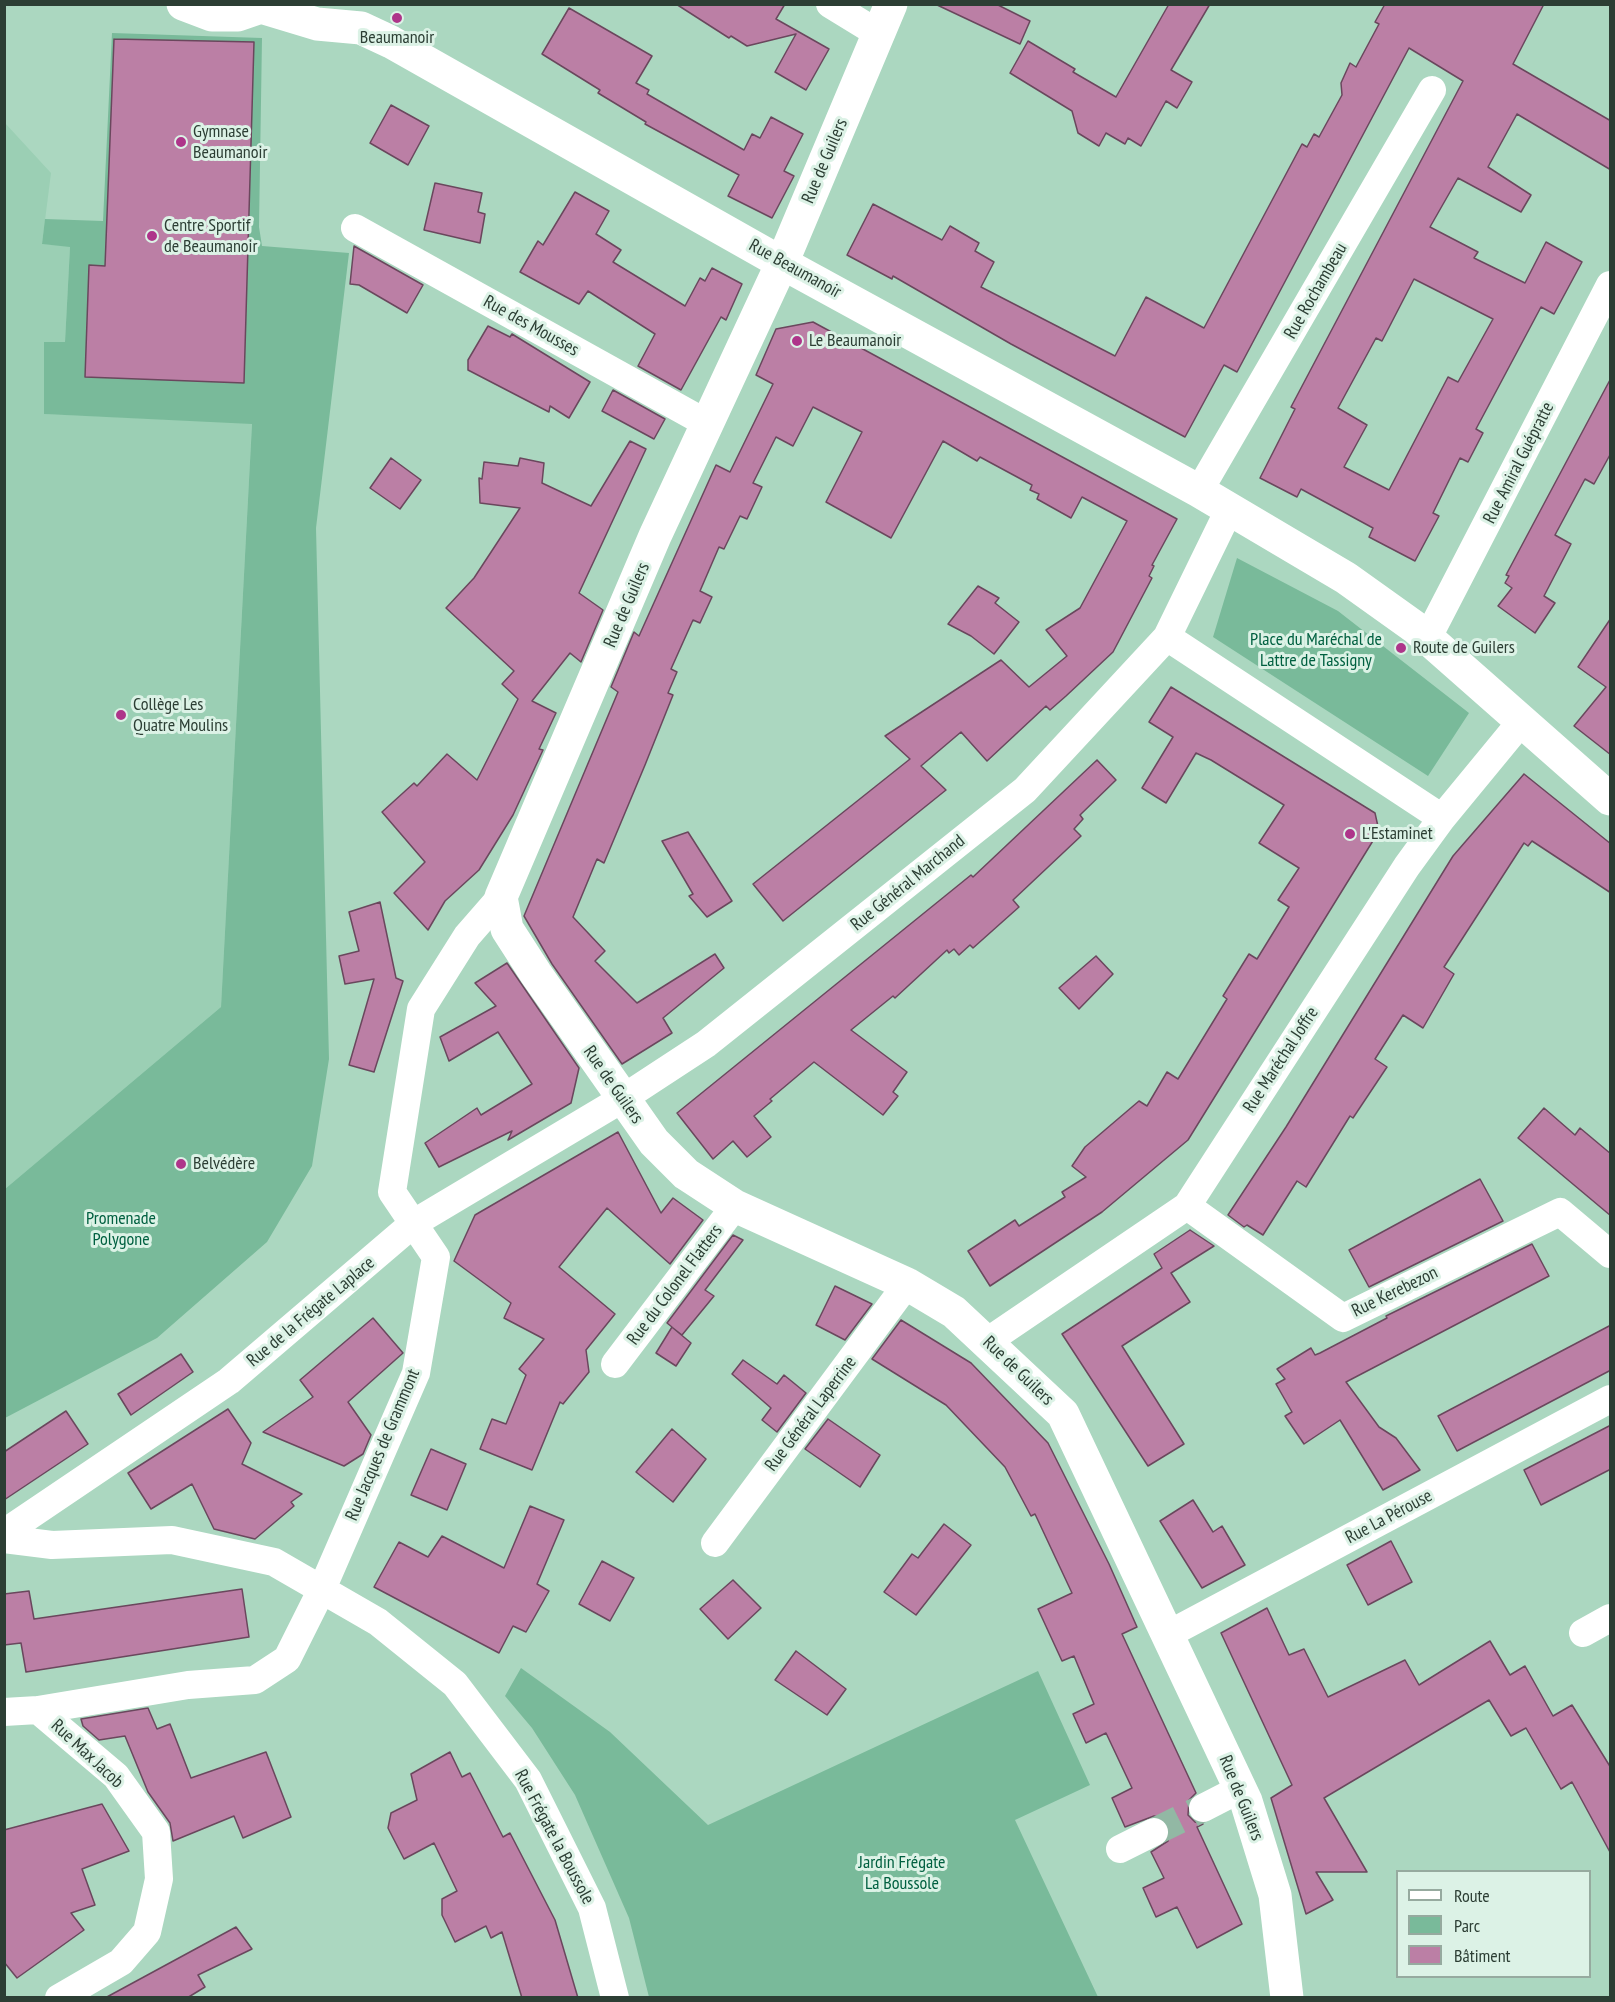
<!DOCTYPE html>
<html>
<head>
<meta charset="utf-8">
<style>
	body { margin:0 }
	#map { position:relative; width:1615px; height:2002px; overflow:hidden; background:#abd7c0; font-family:"PT Sans Narrow",sans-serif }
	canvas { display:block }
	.frame { position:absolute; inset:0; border:6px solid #2c3e34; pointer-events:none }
	.legend { position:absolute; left:1396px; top:1870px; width:195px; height:108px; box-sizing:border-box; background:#dcf2e6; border:2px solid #96aa9f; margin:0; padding:8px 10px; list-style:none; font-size:18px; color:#2c3e34 }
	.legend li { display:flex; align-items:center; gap:12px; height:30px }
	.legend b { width:30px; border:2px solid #96aa9f }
</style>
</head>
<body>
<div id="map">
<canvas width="1615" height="2002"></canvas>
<div class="frame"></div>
<ul class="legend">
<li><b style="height:8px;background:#fff"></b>Route</li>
<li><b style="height:16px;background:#79ba9a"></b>Parc</li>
<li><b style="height:16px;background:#bb7fa5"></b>Bâtiment</li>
</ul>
</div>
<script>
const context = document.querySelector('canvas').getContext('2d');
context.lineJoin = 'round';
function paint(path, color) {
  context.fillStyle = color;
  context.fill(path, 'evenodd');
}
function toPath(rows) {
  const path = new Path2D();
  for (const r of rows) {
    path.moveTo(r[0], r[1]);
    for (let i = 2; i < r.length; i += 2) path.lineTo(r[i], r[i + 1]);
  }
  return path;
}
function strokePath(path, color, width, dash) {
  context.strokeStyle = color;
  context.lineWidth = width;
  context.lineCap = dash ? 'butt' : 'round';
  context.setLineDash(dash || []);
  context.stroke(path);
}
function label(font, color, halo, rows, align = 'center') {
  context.font = font + ' "PT Sans Narrow",sans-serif';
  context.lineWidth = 6;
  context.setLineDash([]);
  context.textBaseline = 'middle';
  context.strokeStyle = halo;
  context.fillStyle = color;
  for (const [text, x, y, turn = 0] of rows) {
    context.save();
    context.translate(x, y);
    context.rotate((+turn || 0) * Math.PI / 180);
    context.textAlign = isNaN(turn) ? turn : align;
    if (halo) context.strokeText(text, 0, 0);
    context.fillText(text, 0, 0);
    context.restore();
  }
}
paint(toPath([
	[5,123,51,173,42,244,70,246,65,342,44,342,44,414,252,423,221,1007,5,1189]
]), '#9bcfb4');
paint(toPath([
	[112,33,262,38,259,227,262,246,349,253,316,528,329,1059,312,1166,267,1242,157,1338,5,1418,5,1189,221,1007,252,424,44,414,44,342,65,342,70,247,42,244,45,219,103,221],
	[1237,558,1338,611,1469,713,1428,776,1213,637],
	[521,1668,610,1732,708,1825,1038,1671,1090,1785,1015,1820,1098,1997,649,1997,629,1918,575,1795,532,1728,505,1696]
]), '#79ba9a');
const building = toPath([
	[676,4,785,4,776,19,829,49,806,90,775,72,796,34,747,46,731,36,729,38,676,4],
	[935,4,996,4,1030,21,1020,44,935,4],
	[1169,4,1210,4,1171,70,1192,82,1177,108,1166,101,1141,146,1128,138,1125,144,1106,133,1099,146,1078,133,1072,111,1010,73,1028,41,1075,69,1073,72,1116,97,1169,4],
	[1385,4,1544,4,1513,64,1611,121,1611,170,1517,114,1488,167,1531,195,1521,212,1458,178,1430,227,1478,252,1474,258,1525,283,1546,242,1582,262,1554,314,1541,307,1476,429,1483,433,1468,462,1460,458,1433,513,1439,516,1415,561,1369,537,1373,528,1301,489,1297,497,1260,478,1295,409,1291,407,1463,81,1409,48,1237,372,1224,365,1185,437,1011,344,893,276,892,279,847,255,873,204,942,240,950,226,979,243,975,251,994,262,981,287,1115,356,1146,297,1204,328,1302,144,1307,147,1314,134,1319,137,1342,95,1341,83,1350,63,1356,67,1379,24,1375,22,1385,4],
	[1414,279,1493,319,1458,382,1448,377,1389,490,1344,467,1367,425,1338,408,1376,338,1382,341,1414,279],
	[569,8,652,56,636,83,649,90,647,94,744,150,752,134,760,138,771,117,803,134,784,171,794,176,772,218,728,196,739,175,645,124,646,122,598,93,600,90,542,54,569,8],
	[114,39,254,42,244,383,85,377,89,265,105,266,114,39],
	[391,105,429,126,408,165,370,143,391,105],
	[435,183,482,193,478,212,485,214,480,243,424,230,435,183],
	[575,192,609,211,596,234,621,250,613,262,685,306,700,278,705,281,712,268,742,284,726,320,721,317,681,390,638,366,655,334,588,291,579,304,520,272,538,241,543,245,575,192],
	[354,246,423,285,407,313,359,285,350,284,354,246],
	[813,322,1177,519,1152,565,1154,566,1149,576,1152,578,1113,652,1066,696,1050,710,1046,706,987,761,961,732,921,766,946,790,783,921,753,884,910,759,885,736,1001,660,1029,687,1067,656,1046,630,1080,608,1127,521,1082,497,1071,518,1037,499,1039,494,1030,490,1032,485,980,457,977,461,943,441,891,538,826,502,862,432,813,407,793,446,776,437,753,483,762,487,747,519,740,516,724,549,719,547,700,591,712,597,700,623,693,620,671,669,677,672,668,693,673,695,645,765,604,863,597,859,573,917,605,951,595,961,637,1003,715,954,724,968,663,1018,672,1033,622,1064,552,964,524,916,618,692,611,687,634,632,639,636,716,465,730,472,773,384,756,375,776,329,813,322],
	[488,326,510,337,512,334,590,382,569,418,550,406,549,412,468,370,468,360,488,326],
	[1611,378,1611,453,1594,484,1585,479,1555,535,1571,544,1544,596,1555,603,1535,633,1498,606,1512,588,1505,583,1509,576,1506,575,1611,378],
	[613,390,665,419,654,439,602,411,613,390],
	[630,441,646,449,579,593,603,610,581,662,570,653,532,701,556,713,539,749,543,750,513,815,479,870,445,901,428,930,394,893,425,862,382,812,414,783,417,786,447,754,477,780,518,699,502,684,514,671,446,608,474,578,520,508,480,503,479,478,482,479,484,462,518,466,520,458,544,463,542,483,591,506,630,441],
	[391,458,421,480,400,509,370,488,391,458],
	[978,586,999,598,995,603,1019,622,994,654,971,636,948,624,978,586],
	[1611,618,1611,755,1574,726,1606,687,1578,667,1611,618],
	[1171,687,1375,813,1379,831,1188,1140,1102,1212,990,1286,968,1251,1015,1220,1019,1226,1065,1197,1062,1192,1086,1177,1072,1166,1085,1147,1139,1101,1147,1106,1167,1072,1178,1079,1227,999,1223,996,1249,954,1257,959,1289,907,1278,900,1299,868,1259,843,1284,805,1211,760,1196,753,1166,803,1142,788,1173,737,1149,722,1171,687],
	[1097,760,1116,780,1080,815,1083,819,1074,829,1081,836,1013,900,1019,907,973,948,970,945,959,955,954,949,949,953,947,950,895,998,893,996,851,1030,907,1072,893,1092,898,1096,883,1115,814,1062,770,1099,772,1101,754,1116,771,1137,747,1157,733,1141,713,1159,677,1113,971,875,973,877,1097,760],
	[1524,774,1611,844,1611,893,1532,841,1528,846,1524,843,1444,967,1454,974,1423,1028,1403,1015,1375,1059,1387,1067,1353,1118,1350,1116,1306,1187,1297,1181,1263,1235,1247,1225,1244,1227,1228,1215,1286,1127,1453,856,1524,774],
	[688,832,732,901,707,917,689,896,693,894,662,841,688,832],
	[380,902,396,978,403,981,374,1072,349,1065,374,979,345,984,339,956,359,951,349,912,380,902],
	[1096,956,1113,974,1079,1009,1059,988,1096,956],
	[507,963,579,1068,571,1103,508,1140,512,1131,439,1167,425,1143,477,1108,481,1115,532,1084,498,1032,449,1061,440,1037,496,1006,475,983,507,963],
	[1544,1108,1575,1135,1580,1128,1611,1154,1611,1216,1518,1138,1544,1108],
	[618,1132,661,1213,673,1198,703,1220,670,1264,607,1208,559,1267,615,1314,586,1350,589,1372,563,1404,560,1402,532,1470,480,1449,492,1419,506,1424,526,1375,519,1369,544,1339,504,1318,511,1303,454,1261,475,1215,618,1132],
	[1480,1179,1503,1221,1369,1287,1349,1250,1480,1179],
	[1190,1230,1214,1246,1171,1273,1190,1302,1122,1346,1184,1444,1148,1466,1062,1334,1162,1268,1154,1254,1190,1230],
	[733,1235,743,1240,705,1290,714,1296,682,1335,673,1328,691,1343,676,1366,656,1353,672,1327,667,1323,733,1235],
	[1532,1244,1549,1276,1346,1382,1379,1427,1396,1438,1420,1470,1383,1490,1340,1420,1304,1444,1285,1416,1292,1412,1276,1384,1285,1379,1277,1369,1311,1348,1315,1355,1320,1353,1387,1318,1386,1316,1532,1244],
	[835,1286,872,1304,845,1340,816,1325,835,1286],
	[373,1318,403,1353,348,1402,371,1435,363,1454,344,1466,263,1432,313,1397,300,1380,373,1318],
	[901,1320,971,1363,1048,1443,1109,1564,1137,1627,1122,1634,1196,1793,1189,1800,1188,1815,1195,1822,1203,1824,1197,1827,1242,1924,1197,1948,1177,1907,1156,1917,1143,1888,1164,1878,1151,1852,1168,1841,1170,1832,1168,1824,1163,1818,1154,1816,1125,1827,1112,1798,1132,1788,1106,1733,1086,1743,1073,1714,1094,1704,1074,1656,1062,1661,1038,1609,1072,1593,1035,1514,1031,1516,1005,1467,946,1405,872,1359,901,1320],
	[1611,1325,1611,1370,1457,1451,1438,1416,1611,1325],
	[181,1354,193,1372,131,1415,118,1394,181,1354],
	[743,1360,777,1384,784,1375,806,1393,777,1432,762,1420,771,1408,732,1374,743,1360],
	[228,1409,251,1443,242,1464,302,1494,291,1502,294,1506,255,1539,214,1529,192,1484,151,1509,128,1473,228,1409],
	[66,1411,88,1444,4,1500,4,1452,66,1411],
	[828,1419,880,1455,860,1487,805,1449,828,1419],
	[1611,1425,1611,1469,1541,1505,1524,1470,1611,1425],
	[672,1429,706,1459,673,1502,636,1472,672,1429],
	[431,1449,466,1464,447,1510,411,1495,431,1449],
	[1193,1500,1213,1532,1222,1526,1245,1565,1202,1588,1160,1521,1193,1500],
	[530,1506,564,1520,537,1584,549,1591,526,1632,513,1626,499,1653,374,1587,399,1542,428,1557,442,1536,504,1568,530,1506],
	[944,1524,971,1545,916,1615,884,1592,912,1554,918,1558,944,1524],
	[1391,1541,1412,1582,1368,1605,1347,1565,1391,1541],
	[602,1561,634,1578,610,1621,579,1604,602,1561],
	[733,1580,761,1608,728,1639,700,1609,733,1580],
	[242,1589,249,1637,26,1672,21,1643,4,1645,4,1594,29,1591,34,1619,242,1589],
	[1267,1608,1289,1655,1304,1649,1328,1697,1405,1660,1419,1685,1490,1641,1510,1675,1525,1666,1553,1716,1572,1705,1611,1768,1611,1854,1572,1782,1561,1789,1526,1728,1511,1736,1489,1700,1324,1798,1367,1872,1316,1872,1333,1900,1306,1914,1271,1798,1292,1785,1221,1633,1267,1608],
	[796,1651,846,1689,827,1715,775,1680,796,1651],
	[148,1708,157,1729,170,1724,191,1778,266,1752,291,1817,243,1838,234,1816,173,1841,170,1823,148,1792,125,1736,99,1740,83,1726,81,1719,148,1708],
	[450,1752,462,1777,470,1773,503,1837,510,1833,555,1920,578,1998,522,1998,502,1932,491,1938,486,1926,455,1942,442,1915,442,1899,457,1891,434,1843,404,1859,390,1832,388,1828,391,1813,417,1800,411,1774,450,1752],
	[102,1804,129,1851,82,1869,95,1905,71,1913,84,1930,17,1978,4,1962,4,1830,102,1804],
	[236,1927,252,1949,198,1975,205,1987,187,1998,105,1998,236,1927]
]);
paint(building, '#bb7fa5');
strokePath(building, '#6a475d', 1.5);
strokePath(toPath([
	[1154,1832,1203,1808]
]), '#92b8a4', 28, [28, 14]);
strokePath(toPath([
	[830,4,879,34],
	[355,228,706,423],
	[1199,491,1432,90],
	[1167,637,1442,818],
	[1427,639,1610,285],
	[1187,1206,1343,1318,1560,1212,1610,1254],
	[988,1341,1187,1206,1407,866,1442,818,1521,722],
	[615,1364,735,1206],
	[4,1533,229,1381,414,1223,622,1099,706,1044,1025,790,1167,637,1229,510],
	[4,1539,52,1545,172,1540,274,1562,378,1622,455,1684,528,1780,592,1908,615,1998],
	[715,1543,907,1284],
	[1583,1633,1610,1618],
	[1167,1635,1610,1399],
	[38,1710,116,1776,156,1832,159,1879,147,1932,121,1962,59,1998],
	[4,1712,38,1710,188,1685,255,1680,287,1659,322,1589,416,1373,436,1257,392,1192,421,1009,467,936,501,897],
	[1203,1808,1240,1789],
	[1120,1849,1154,1832]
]), '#fff', 28);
strokePath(toPath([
	[891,4,782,263,655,536,501,897,507,929,536,974,654,1142,686,1174,735,1206,907,1284,954,1312,1063,1414,1246,1801,1275,1895,1287,1998]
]), '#fff', 33);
strokePath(toPath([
	[183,4,212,15,238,15,270,4],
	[264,8,317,24,361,28,391,42,782,263,1199,491,1346,578,1416,628,1610,799]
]), '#fff', 33);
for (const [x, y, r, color] of [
	[397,18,6,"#ae358a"],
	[181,142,6,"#ae358a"],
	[152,236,6,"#ae358a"],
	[797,341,6,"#ae358a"],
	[1401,648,6,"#ae358a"],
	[121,715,6,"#ae358a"],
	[1350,834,6,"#ae358a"],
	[181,1164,6,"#ae358a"]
]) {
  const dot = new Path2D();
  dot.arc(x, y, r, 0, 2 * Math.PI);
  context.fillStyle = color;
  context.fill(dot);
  strokePath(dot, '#dcf2e6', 2);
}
label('18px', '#2c3e34', '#dcf2e6', [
	["Beaumanoir",397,38,"center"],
	["Gymnase",193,132],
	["Beaumanoir",193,153],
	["Centre Sportif",164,226],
	["de Beaumanoir",164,247],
	["Le Beaumanoir",809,341],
	["Route de Guilers",1413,648],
	["Collège Les",133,705],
	["Quatre Moulins",133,726],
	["L'Estaminet",1362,834],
	["Belvédère",193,1164]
], 'left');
label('18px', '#2c3e34', '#dcf2e6', [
	["Rue de Guilers",825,161,-67],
	["Rue Beaumanoir",795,269,29],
	["Rue Rochambeau",1316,291,-60],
	["Rue des Mousses",531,326,29],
	["Rue Amiral Guépratte",1519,463,-63],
	["Rue de Guilers",627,605,-67],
	["Rue Général Marchand",908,883,-39],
	["Rue Maréchal Joffre",1281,1060,-57],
	["Rue de Guilers",613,1085,55],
	["Rue du Colonel Flatters",675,1285,-53],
	["Rue Kerebezon",1395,1292,-26],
	["Rue de la Frégate Laplace",311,1312,-40],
	["Rue de Guilers",1018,1371,44],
	["Rue Général Laperrine",811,1414,-53],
	["Rue Jacques de Grammont",383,1445,-67],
	["Rue La Pérouse",1389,1517,-28],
	["Rue Max Jacob",87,1754,43],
	["Rue de Guilers",1241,1798,68],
	["Rue Frégate la Boussole",554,1837,62]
]);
label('18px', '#006040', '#dcf2e6', [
	["Place du Maréchal de",1316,640],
	["Lattre de Tassigny",1316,661],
	["Promenade",121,1219],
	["Polygone",121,1240],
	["Jardin Frégate",902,1863],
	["La Boussole",902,1884]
]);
</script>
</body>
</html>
